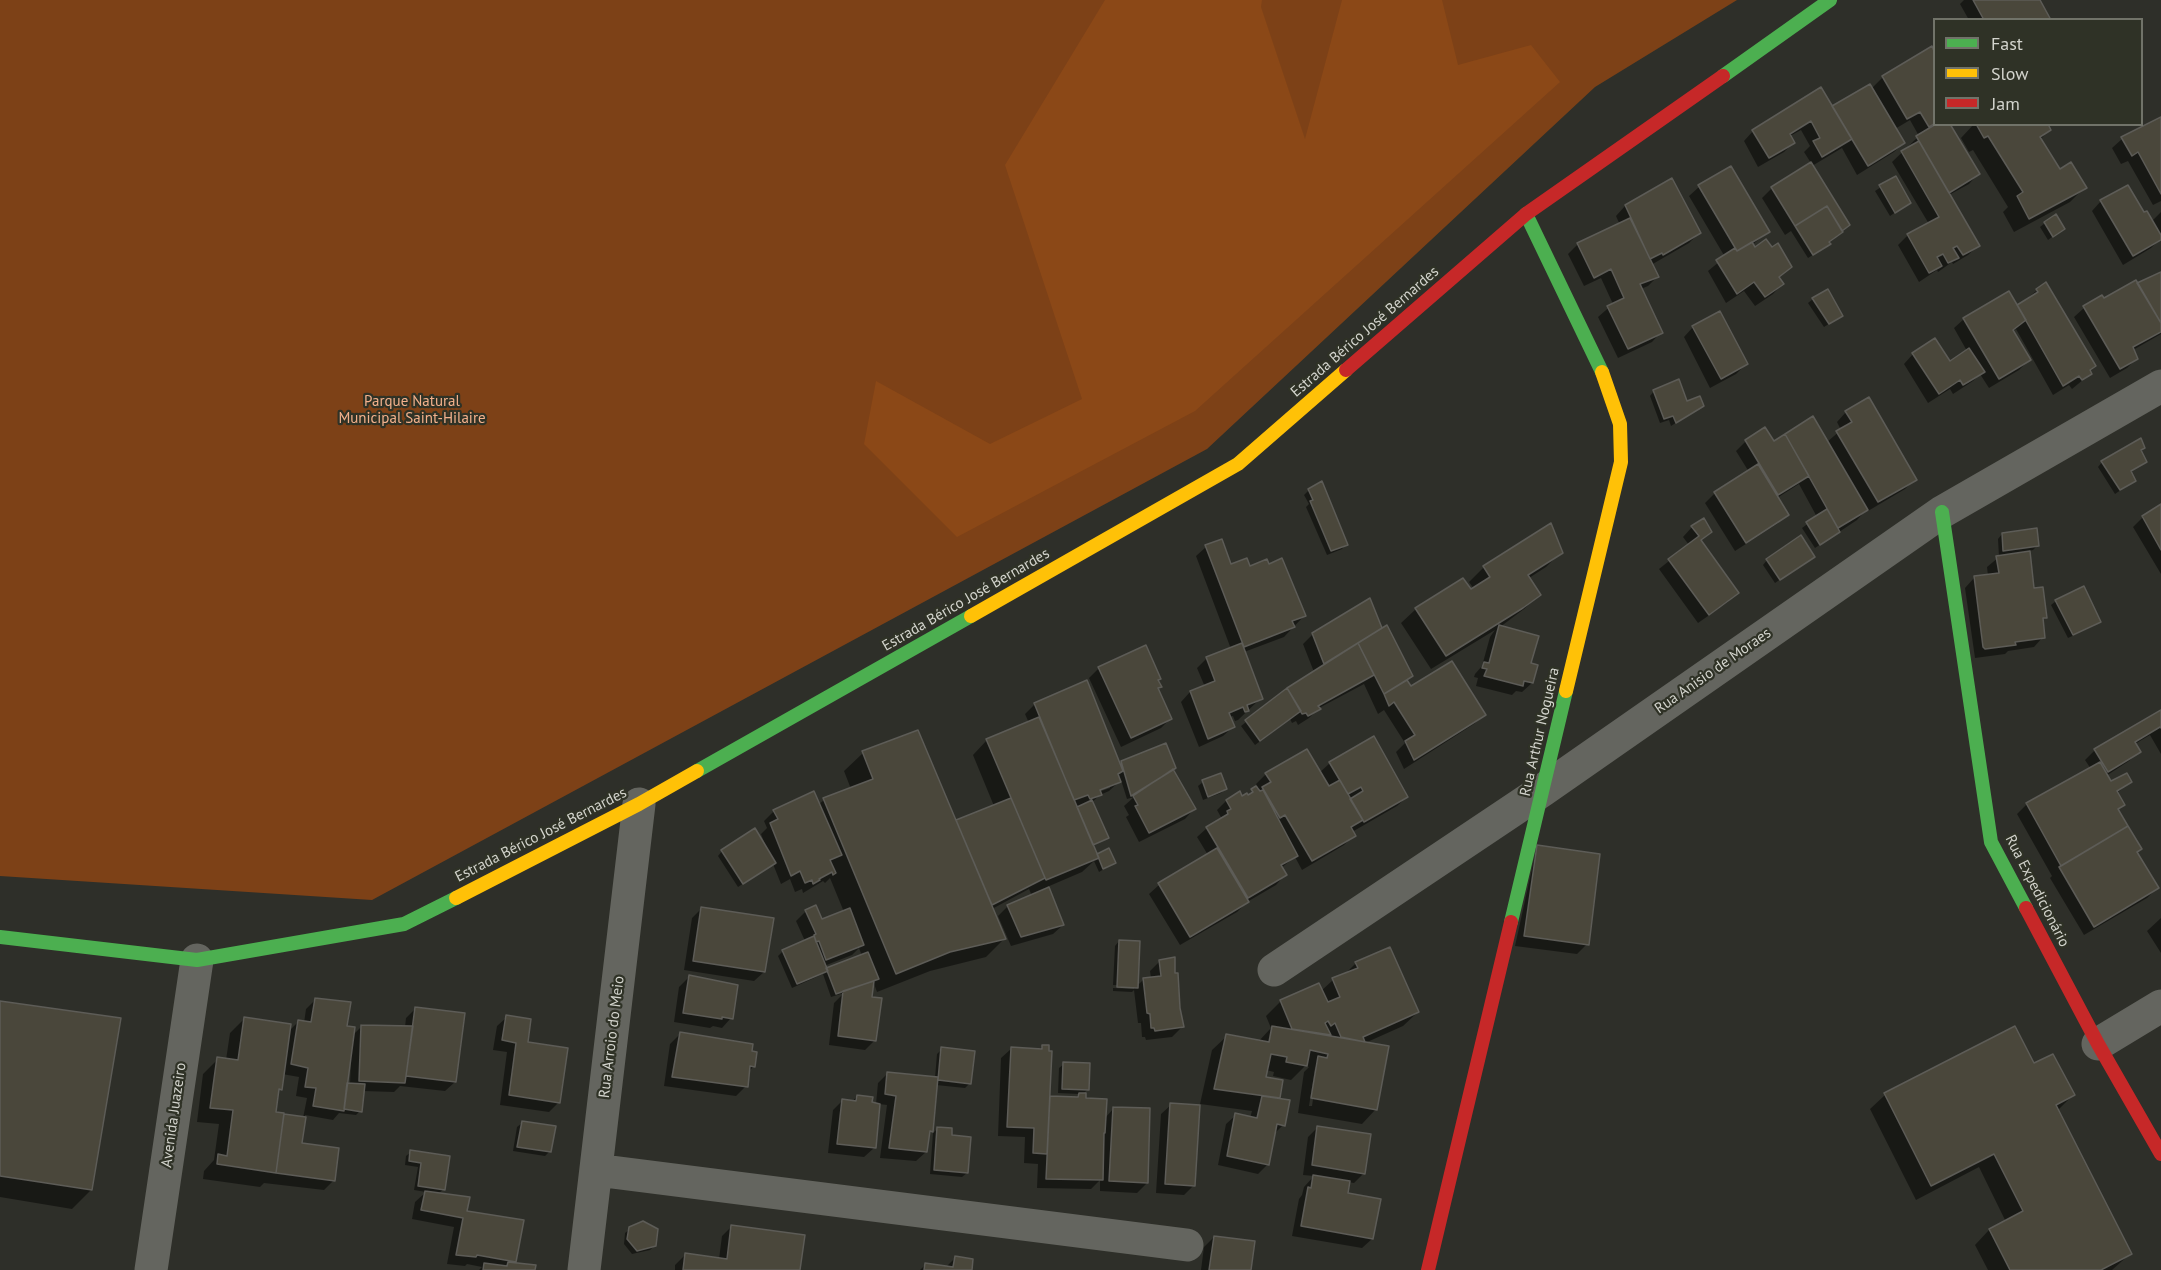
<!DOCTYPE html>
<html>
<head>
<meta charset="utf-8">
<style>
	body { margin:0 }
	#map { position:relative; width:2161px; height:1270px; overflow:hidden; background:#2e2f29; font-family:"PT Sans",sans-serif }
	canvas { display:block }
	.legend { position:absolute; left:1933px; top:18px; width:210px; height:108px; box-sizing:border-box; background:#2f3226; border:2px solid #717369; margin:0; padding:8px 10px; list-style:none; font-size:18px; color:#d3d4cd }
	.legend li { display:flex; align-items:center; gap:12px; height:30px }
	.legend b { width:30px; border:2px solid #717369 }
</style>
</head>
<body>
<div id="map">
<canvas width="2161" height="1270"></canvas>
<ul class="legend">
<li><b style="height:8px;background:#4caf50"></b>Fast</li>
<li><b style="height:8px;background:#ffc107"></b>Slow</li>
<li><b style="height:8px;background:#c62828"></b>Jam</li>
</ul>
</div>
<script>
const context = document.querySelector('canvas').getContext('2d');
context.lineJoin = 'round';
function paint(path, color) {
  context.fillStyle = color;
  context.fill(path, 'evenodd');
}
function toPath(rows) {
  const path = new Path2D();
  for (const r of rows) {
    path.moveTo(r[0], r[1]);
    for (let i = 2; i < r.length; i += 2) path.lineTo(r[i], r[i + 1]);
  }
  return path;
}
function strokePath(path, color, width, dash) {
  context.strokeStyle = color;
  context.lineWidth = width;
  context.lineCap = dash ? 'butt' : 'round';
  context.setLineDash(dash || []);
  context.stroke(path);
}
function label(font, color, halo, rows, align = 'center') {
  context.font = font + ' "PT Sans",sans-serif';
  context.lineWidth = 4.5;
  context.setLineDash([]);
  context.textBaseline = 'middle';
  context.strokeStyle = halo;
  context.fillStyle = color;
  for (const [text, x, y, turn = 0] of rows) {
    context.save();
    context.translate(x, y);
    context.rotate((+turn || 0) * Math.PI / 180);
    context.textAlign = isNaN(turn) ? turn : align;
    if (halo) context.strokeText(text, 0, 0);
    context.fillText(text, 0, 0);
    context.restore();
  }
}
paint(toPath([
	[0,0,1737,0,1595,87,1207,449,372,900,0,876]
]), '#7d4117');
paint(toPath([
	[1105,0,1262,0,1261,7,1305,139,1342,0,1442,0,1458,65,1531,45,1560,82,1195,411,957,537,864,444,876,381,990,444,1082,399,1005,165]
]), '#8b4817');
paint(toPath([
	[1964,0,2038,0,2050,20,1969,20,1960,4],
	[1931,48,1934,55,1934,124,1948,124,1978,174,1969,184,1949,195,1978,246,1968,255,1953,264,1952,262,1938,272,1937,270,1919,282,1898,245,1908,235,1929,224,1892,162,1919,136,1910,120,1895,129,1903,143,1894,152,1857,175,1842,148,1812,166,1849,225,1824,248,1808,258,1791,231,1785,235,1762,198,1772,188,1811,163,1804,152,1810,146,1801,130,1790,136,1793,143,1784,152,1758,167,1744,141,1753,131,1832,108,1871,89,1883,77],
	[2161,119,2161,201,2153,205,2128,161,2121,164,2112,148,2122,139],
	[1974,124,2046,124,2049,130,2040,140,2059,171,2085,187,2070,202,2014,232,2003,212,2008,207,1973,150,1969,152,1961,138],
	[1731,168,1769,231,1752,245,1755,249,1790,267,1778,278,1782,284,1773,294,1755,306,1744,291,1726,303,1708,271,1725,257,1689,196,1699,187],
	[1895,178,1909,203,1890,216,1875,191],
	[1671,180,1699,233,1689,243,1651,265,1657,277,1648,286,1641,289,1661,332,1652,342,1618,358,1598,317,1613,304,1601,278,1584,286,1568,254,1578,244,1620,225,1616,216,1625,206],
	[2101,201,2144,214,2152,221,2161,212,2161,238,2151,248,2123,265,2092,211],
	[2045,223,2063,229,2048,240,2040,227],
	[2161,273,2161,334,2133,350,2137,358,2127,368,2110,378,2074,317,2084,308,2101,297,2104,300],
	[2045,284,2090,374,2072,389,2069,385,2053,395,2016,329,2012,332,2029,360,2019,370,1989,388,1980,374,1973,381,1953,394,1950,389,1928,403,1904,364,1913,354,1949,363,1967,351,1954,328,1964,319,2016,307],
	[1813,299,1841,316,1824,327,1808,303],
	[1693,327,1746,364,1736,374,1710,388,1684,337],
	[1654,391,1686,403,1702,406,1671,426,1669,420,1660,423,1650,396],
	[1846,412,1915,479,1905,489,1868,511,1867,509,1857,520,1815,548,1802,528,1817,517,1799,484,1777,498,1787,515,1777,524,1735,551,1705,503,1715,493,1749,472,1736,451,1746,441,1765,429,1773,443,1827,442,1841,430,1837,422],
	[2140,451,2146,461,2130,472,2134,481,2115,494,2098,467,2102,462],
	[1309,490,1346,544,1342,549,1327,555,1306,507,1309,504,1304,495],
	[2161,506,2161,574,2133,527,2143,517],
	[1692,527,1710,532,1700,541,1737,593,1728,602,1698,623,1659,569,1689,545,1683,537],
	[2002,534,2037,546,2033,550,2028,551,2033,590,2045,617,2041,621,2043,637,2034,647,2008,651,2005,654,1975,658,1965,588,1974,578,1988,576,1987,567,1999,557,1998,539],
	[1206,547,1230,566,1249,567,1304,616,1284,637,1244,652,1261,698,1238,720,1235,721,1233,716,1229,717,1233,727,1223,736,1199,747,1181,702,1190,692,1205,687,1197,668,1207,658,1231,649,1196,556],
	[1561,552,1546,567,1529,578,1539,595,1524,609,1500,627,1530,664,1532,683,1522,692,1516,691,1512,695,1476,686,1478,678,1474,677,1475,674,1482,666,1490,637,1495,630,1431,669,1401,623,1416,609,1470,591,1474,589,1469,582,1484,567],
	[1813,557,1775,583,1763,565,1767,560],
	[1370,600,1382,630,1411,675,1406,681,1411,688,1484,715,1474,724,1404,769,1396,752,1405,743,1384,710,1378,714,1364,684,1319,708,1309,718,1298,725,1296,721,1292,723,1290,719,1255,745,1241,726,1288,689,1314,672,1303,644,1313,634],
	[2056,601,2099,622,2094,626,2068,638,2051,605],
	[1099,668,1159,679,1157,681,1160,687,1157,689,1170,719,1161,728,1121,747,1089,678],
	[1043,701,1119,765,1122,763,1171,769,1194,809,1185,819,1139,842,1126,817,1129,815,1124,806,1134,797,1127,799,1121,780,1109,791,1100,795,1091,803,1107,837,1092,847,1096,856,1114,863,1099,872,1094,861,1082,872,1047,887,1063,925,1053,934,1011,946,998,916,1008,906,1032,896,1029,889,992,909,1004,939,986,957,930,971,877,992,873,981,870,999,875,1040,865,1050,829,1045,834,1003,844,993,831,997,823,974,792,988,778,956,783,951,805,941,796,921,806,911,821,921,844,912,830,878,825,883,823,881,803,893,802,889,795,892,790,879,781,884,773,864,738,887,718,856,722,851,766,847,761,834,767,828,764,821,774,811,818,805,824,800,851,789,844,771,863,753,956,823,994,806,973,755,987,740,1029,723,1025,714,1034,705],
	[1110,784,1110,788,1093,794],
	[859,948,862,956,826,971,824,966,852,955],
	[2161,711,2161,754,2150,735,2135,744,2139,751,2129,761,2106,776,2110,783,2131,781,2117,793,2123,805,2117,811,2136,852,2157,888,2147,898,2084,935,2050,878,2052,876,2017,814,2027,804,2091,769,2085,760,2095,750],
	[1330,763,1407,797,1397,806,1352,832,1354,835,1344,845,1302,870,1295,857,1281,868,1285,875,1276,885,1247,902,1237,912,1180,945,1149,894,1159,885,1208,855,1197,837,1207,828,1222,819,1217,810,1226,801,1239,793,1242,798,1246,796,1258,787,1256,784,1266,774,1319,773],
	[1203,782,1226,789,1221,793,1203,800,1198,786],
	[1537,846,1587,944,1577,954,1515,946],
	[702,908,764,972,754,981,684,970,692,918],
	[2161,918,2161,953,2147,931],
	[1119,941,1136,987,1144,979,1151,978,1150,971,1160,961,1174,975,1182,1027,1172,1037,1146,1040,1145,1037,1142,1037,1141,1023,1138,1023,1134,990,1132,992,1113,991,1113,988,1134,989,1134,986,1113,985,1115,946],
	[1356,963,1418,1012,1403,1026,1365,1043,1376,1109,1362,1124,1298,1113,1304,1072,1309,1067,1305,1066,1291,1080,1273,1076,1274,1072,1266,1070,1265,1078,1279,1098,1277,1100,1283,1125,1274,1134,1268,1164,1258,1174,1218,1165,1226,1124,1236,1115,1250,1118,1252,1111,1200,1104,1212,1050,1227,1036,1258,1042,1271,1028,1266,1016,1281,1001,1321,991,1333,980,1344,975],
	[1318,1064,1312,1106,1309,1106,1315,1068],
	[689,977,731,1018,722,1028,713,1026,710,1028,674,1022,679,987],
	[316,999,352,1036,362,1026,405,1027,406,1018,416,1008,455,1082,445,1091,400,1086,394,1092,363,1091,360,1111,356,1115,339,1113,333,1120,305,1115,301,1145,334,1180,324,1190,264,1183,260,1187,203,1179,204,1171,214,1160,219,1124,197,1122,203,1074,218,1059,226,1060,230,1033,245,1018,288,1032,298,1022,304,1023,306,1009],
	[349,1060,351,1060,350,1085,346,1084],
	[282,1074,299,1077,296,1096,307,1098,303,1118,274,1113,277,1092,280,1089],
	[0,1003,91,1190,72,1209,0,1197],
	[507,1017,526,1043,559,1102,549,1112,500,1105,507,1052,493,1050,497,1026],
	[2014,1028,2034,1065,2073,1095,2058,1110,2130,1254,2112,1270,1988,1270,1975,1245,1989,1230,2006,1222,1979,1167,1916,1200,1870,1109,1885,1095],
	[680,1034,751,1052,754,1066,748,1072,746,1086,736,1096,664,1086,670,1044],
	[1043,1046,1048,1098,1075,1098,1079,1094,1058,1093,1059,1068,1064,1064,1087,1090,1084,1093,1084,1099,1105,1118,1114,1108,1147,1183,1137,1193,1100,1191,1100,1180,1091,1189,1037,1188,1038,1164,1024,1163,1025,1137,998,1136,1001,1058,1011,1049,1039,1050],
	[942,1049,970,1083,965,1088,936,1085,932,1131,928,1136,926,1152,916,1161,880,1158,887,1105,879,1104,874,1148,864,1157,828,1153,833,1110,843,1100,852,1102,857,1096,876,1104,878,1083,888,1073,935,1078,937,1054],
	[1171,1105,1194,1185,1184,1195,1156,1193,1161,1114],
	[522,1123,550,1151,545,1156,513,1151,517,1127],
	[1318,1127,1364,1173,1354,1183,1348,1182,1346,1194,1372,1239,1362,1248,1292,1236,1299,1199,1302,1195,1304,1187,1314,1176,1303,1175,1308,1137],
	[938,1128,950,1137,967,1173,962,1177,930,1174,933,1133],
	[411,1152,448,1157,444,1189,438,1194,466,1212,522,1221,514,1264,534,1270,479,1270,482,1267,467,1264,465,1266,447,1264,454,1227,412,1219,415,1202,426,1192,414,1190,418,1167,405,1165,406,1156],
	[732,1226,799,1270,675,1270,675,1265,685,1255,719,1259,722,1236],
	[630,1229,655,1245,650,1250,632,1254,624,1244,625,1233],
	[1214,1237,1250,1270,1201,1270,1204,1247],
	[955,1258,970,1270,920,1270,925,1265,946,1267]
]), '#0007');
const building = toPath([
	[1973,0,2040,0,2051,20,1984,20,1973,0],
	[1932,46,1934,51,1934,124,1929,127,1920,112,1907,119,1882,76,1932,46],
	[1870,84,1905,143,1868,166,1832,106,1870,84],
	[1821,87,1852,139,1822,157,1813,141,1820,138,1811,121,1790,134,1795,143,1769,158,1752,130,1821,87],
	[2161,117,2161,194,2138,152,2132,156,2121,137,2161,117],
	[1936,124,1950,124,1980,174,1949,193,1916,136,1936,124],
	[1976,124,2048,124,2051,130,2040,137,2060,169,2071,162,2087,188,2029,219,2017,196,2023,192,1988,136,1984,138,1976,124],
	[1919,141,1980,246,1963,255,1957,246,1953,248,1959,258,1948,263,1943,254,1937,257,1942,266,1929,273,1907,234,1939,217,1901,151,1919,141],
	[1811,162,1850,225,1842,231,1827,206,1795,226,1771,187,1811,162],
	[1731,166,1770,232,1737,251,1698,185,1731,166],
	[1896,176,1911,203,1895,213,1879,185,1896,176],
	[1672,178,1701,233,1663,255,1662,253,1650,259,1625,205,1672,178],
	[2128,185,2144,212,2147,211,2161,235,2161,240,2133,256,2100,200,2128,185],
	[1827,206,1843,232,1829,242,1831,244,1813,255,1795,226,1827,206],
	[2056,214,2065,229,2053,237,2044,222,2056,214],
	[1630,218,1659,277,1640,284,1663,333,1628,349,1607,306,1624,298,1611,269,1594,278,1577,243,1630,218],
	[1766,239,1772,247,1778,243,1792,267,1779,277,1784,284,1765,297,1754,282,1737,294,1716,260,1735,248,1737,251,1752,242,1755,247,1766,239],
	[2161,272,2161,323,2137,283,2161,272],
	[2136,280,2161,323,2161,332,2133,347,2138,359,2120,369,2083,306,2102,295,2104,298,2136,280],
	[2046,282,2096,366,2090,370,2092,374,2082,380,2079,376,2063,386,2017,305,2038,292,2036,289,2046,282],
	[1828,289,1843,316,1829,324,1812,298,1828,289],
	[2009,291,2026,320,2013,330,2031,360,1999,379,1963,318,2009,291],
	[1720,311,1748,364,1721,379,1692,326,1720,311],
	[1935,338,1950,361,1969,348,1985,372,1963,385,1960,380,1939,394,1912,353,1935,338],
	[1679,379,1687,401,1700,396,1704,406,1676,423,1673,416,1664,419,1653,390,1679,379],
	[1869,397,1917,480,1878,502,1836,431,1852,422,1845,411,1869,397],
	[1813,416,1868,510,1838,528,1785,434,1813,416],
	[1765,427,1774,441,1785,434,1809,476,1778,495,1745,440,1765,427],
	[2141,438,2145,448,2141,450,2147,462,2131,471,2136,481,2120,490,2101,461,2141,438],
	[1758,464,1789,515,1746,543,1714,492,1758,464],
	[1322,481,1348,545,1331,551,1310,501,1313,500,1308,489,1322,481],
	[2161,504,2161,550,2142,516,2161,504],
	[1827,509,1840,532,1820,545,1806,522,1827,509],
	[1704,518,1712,532,1701,540,1739,593,1709,615,1668,559,1699,536,1691,526,1704,518],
	[1551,523,1563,553,1528,575,1541,595,1523,608,1446,656,1415,608,1463,578,1471,589,1490,577,1483,566,1551,523],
	[2037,528,2039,546,2003,551,2002,533,2037,528],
	[1801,535,1815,557,1780,580,1766,559,1801,535],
	[1222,539,1231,564,1247,558,1250,566,1267,559,1269,564,1282,558,1306,616,1292,621,1295,627,1244,647,1205,545,1222,539],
	[2030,551,2034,588,2043,587,2047,618,2043,618,2045,638,2015,642,2016,645,1985,649,1983,647,1974,576,1999,573,1996,556,2030,551],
	[2084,586,2101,622,2073,635,2055,600,2084,586],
	[1370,598,1382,628,1324,664,1312,633,1370,598],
	[1387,625,1413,676,1384,694,1358,643,1387,625],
	[1499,625,1539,636,1531,663,1538,665,1533,683,1524,681,1523,686,1484,676,1487,669,1482,668,1484,662,1489,663,1499,625],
	[1242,643,1263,699,1247,705,1249,711,1245,712,1243,707,1229,713,1235,727,1208,739,1190,691,1215,681,1206,657,1242,643],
	[1358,643,1374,675,1318,706,1321,709,1308,716,1306,713,1302,714,1287,688,1358,643],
	[1146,645,1161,679,1158,680,1162,687,1158,688,1172,719,1131,738,1098,667,1146,645],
	[1452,661,1486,715,1414,760,1405,741,1415,735,1394,702,1389,706,1384,694,1407,680,1411,686,1452,661],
	[1087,680,1123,771,1118,774,1121,782,1100,790,1102,795,1090,799,1088,795,1074,800,1034,703,1087,680],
	[1287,688,1301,711,1260,741,1245,720,1287,688],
	[2161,710,2161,728,2160,727,2135,742,2141,752,2108,772,2094,749,2161,710],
	[1039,717,1099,858,1046,880,986,739,1039,717],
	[918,730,1006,939,950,952,896,974,823,798,873,779,862,751,918,730],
	[1374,736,1408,797,1364,822,1350,799,1363,791,1361,787,1348,794,1329,762,1374,736],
	[1166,743,1176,768,1131,796,1121,761,1166,743],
	[1307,749,1329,786,1340,780,1363,820,1351,827,1356,836,1312,861,1285,815,1280,818,1262,787,1271,782,1265,773,1307,749],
	[2100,762,2111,781,2127,773,2132,782,2117,791,2125,805,2118,809,2128,826,2061,866,2026,803,2100,762],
	[1173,769,1196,809,1149,833,1135,806,1138,805,1133,796,1173,769],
	[1221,773,1227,789,1208,797,1202,780,1221,773],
	[1256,786,1260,791,1263,790,1298,856,1281,865,1287,875,1248,898,1206,827,1228,814,1227,811,1231,809,1226,800,1240,791,1242,796,1247,793,1248,795,1253,792,1251,789,1256,786],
	[814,791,842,855,830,860,836,873,833,875,832,872,819,879,820,880,813,884,812,880,805,883,800,871,791,876,770,823,778,819,773,810,814,791],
	[1011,798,1045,878,992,905,956,820,1011,798],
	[1092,800,1109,838,1093,845,1077,807,1092,800],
	[2128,826,2142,849,2137,852,2159,888,2094,927,2059,867,2128,826],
	[755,828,776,863,743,884,721,850,755,828],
	[1537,845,1600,854,1589,945,1524,936,1537,845],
	[1109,848,1116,863,1103,869,1097,854,1109,848],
	[1217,848,1249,902,1190,937,1158,883,1217,848],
	[1049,887,1064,925,1021,937,1007,905,1049,887],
	[816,905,822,919,850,908,864,945,826,960,819,941,816,942,814,935,816,934,805,910,816,905],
	[701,907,774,918,765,972,693,961,701,907],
	[814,936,828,971,797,984,782,950,814,936],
	[1119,940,1140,941,1138,988,1117,987,1119,940],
	[1390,947,1419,1012,1363,1037,1365,1042,1341,1037,1335,1023,1331,1026,1328,1021,1325,1023,1331,1035,1292,1029,1280,1000,1319,983,1328,1002,1340,997,1332,978,1358,968,1355,962,1390,947],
	[868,952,879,979,836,994,826,968,868,952],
	[1175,957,1175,973,1178,973,1180,1008,1184,1027,1155,1031,1154,1028,1151,1028,1150,1014,1147,1013,1143,978,1161,976,1159,960,1175,957],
	[689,975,738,985,733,1019,722,1017,722,1019,683,1013,689,975],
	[874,981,872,997,882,998,876,1041,838,1036,843,991,874,981],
	[315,998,351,1002,347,1026,355,1027,344,1111,313,1106,316,1088,305,1087,308,1068,291,1064,298,1020,311,1022,315,998],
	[0,1001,121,1018,92,1190,0,1176,0,1001],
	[415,1007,465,1013,456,1082,406,1076,415,1007],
	[506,1015,531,1019,528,1042,568,1048,560,1103,509,1095,516,1043,502,1040,506,1015],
	[244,1017,291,1024,282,1090,279,1089,276,1112,284,1113,276,1173,217,1164,218,1154,227,1156,233,1110,210,1108,217,1057,238,1060,244,1017],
	[361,1025,413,1026,405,1083,359,1081,361,1025],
	[1272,1026,1389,1046,1377,1110,1311,1098,1318,1056,1327,1058,1328,1054,1310,1050,1307,1066,1286,1062,1287,1057,1271,1054,1266,1077,1283,1080,1280,1098,1214,1089,1226,1034,1269,1042,1272,1026],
	[2015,1026,2034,1063,2053,1054,2075,1095,2056,1105,2132,1254,2101,1270,2010,1270,1989,1229,2023,1211,1994,1154,1931,1186,1884,1093,2015,1026],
	[680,1032,753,1044,752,1051,757,1052,755,1067,750,1066,748,1087,672,1077,680,1032],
	[1042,1045,1049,1045,1049,1051,1052,1051,1047,1154,1033,1153,1034,1128,1007,1127,1011,1047,1042,1049,1042,1045],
	[941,1047,975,1051,971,1084,938,1080,941,1047],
	[1063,1062,1090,1063,1089,1090,1062,1089,1063,1062],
	[887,1072,938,1077,933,1132,930,1131,927,1152,889,1148,896,1096,885,1094,887,1072],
	[347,1083,365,1084,362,1112,344,1109,347,1083],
	[1079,1093,1086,1093,1086,1098,1107,1099,1105,1133,1104,1133,1103,1180,1046,1179,1050,1096,1078,1097,1079,1093],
	[857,1095,873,1097,872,1102,880,1104,876,1148,837,1144,842,1099,856,1101,857,1095],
	[1262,1096,1290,1100,1285,1126,1277,1124,1269,1165,1227,1156,1235,1113,1257,1118,1262,1096],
	[1170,1103,1200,1105,1195,1186,1165,1184,1170,1103],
	[1113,1107,1150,1108,1148,1183,1109,1181,1113,1107],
	[284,1114,306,1117,302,1143,339,1148,335,1181,276,1173,284,1114],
	[522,1121,556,1126,551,1152,517,1147,522,1121],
	[1317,1126,1371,1134,1365,1174,1312,1165,1317,1126],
	[937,1127,952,1128,952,1135,971,1137,968,1173,934,1170,937,1127],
	[410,1150,450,1156,445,1190,418,1186,421,1163,409,1161,410,1150],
	[1313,1175,1350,1181,1348,1193,1381,1199,1373,1239,1301,1226,1308,1187,1311,1188,1313,1175],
	[425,1191,470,1197,467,1211,524,1220,516,1262,477,1255,476,1257,456,1255,463,1218,421,1210,425,1191],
	[643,1221,658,1229,656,1246,637,1251,627,1239,629,1227,643,1221],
	[731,1225,805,1235,800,1270,683,1270,685,1253,727,1259,731,1225],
	[1214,1236,1255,1241,1251,1270,1209,1270,1214,1236],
	[955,1256,973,1259,972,1270,924,1270,925,1263,953,1267,955,1256],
	[508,1262,536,1265,535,1270,483,1270,484,1263,507,1266,508,1262]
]);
paint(building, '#4a473b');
strokePath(building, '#5d5c57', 1.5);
strokePath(toPath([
	[1274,970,1543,790,1942,512,2161,386],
	[2098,1044,2161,1006],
	[596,1170,1187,1245],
	[151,1270,197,960],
	[584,1270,639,804]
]), '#64655f', 33);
strokePath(toPath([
	[1723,76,1830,0],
	[1526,214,1602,372],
	[1942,512,1991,842,2026,908],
	[697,771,971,616],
	[1511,922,1566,691],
	[0,937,197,960,404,924,456,898]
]), '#4caf50', 14);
strokePath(toPath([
	[971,616,1238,464,1346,370],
	[1566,691,1621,462,1620,424,1602,372],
	[456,898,639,804,697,771]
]), '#ffc107', 14);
strokePath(toPath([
	[1346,370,1526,214,1723,76],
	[2026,908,2098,1044,2161,1154],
	[1428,1270,1511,922]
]), '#c62828', 14);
label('15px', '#d3d4cd', '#2f3226', [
	["Estrada Bérico José Bernardes",1365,332,-41],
	["Estrada Bérico José Bernardes",966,600,-30],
	["Rua Anisio de Moraes",1713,671,-35],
	["Rua Arthur Nogueira",1540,732,-77],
	["Estrada Bérico José Bernardes",541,835,-27],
	["Rua Expedicionário",2037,891,63],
	["Rua Arroio do Meio",612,1037,-83],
	["Avenida Juazeiro",174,1115,-82]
]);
label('15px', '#f3b18c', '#2f3226', [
	["Parque Natural",412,402],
	["Municipal Saint-Hilaire",412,419]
]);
</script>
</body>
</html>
